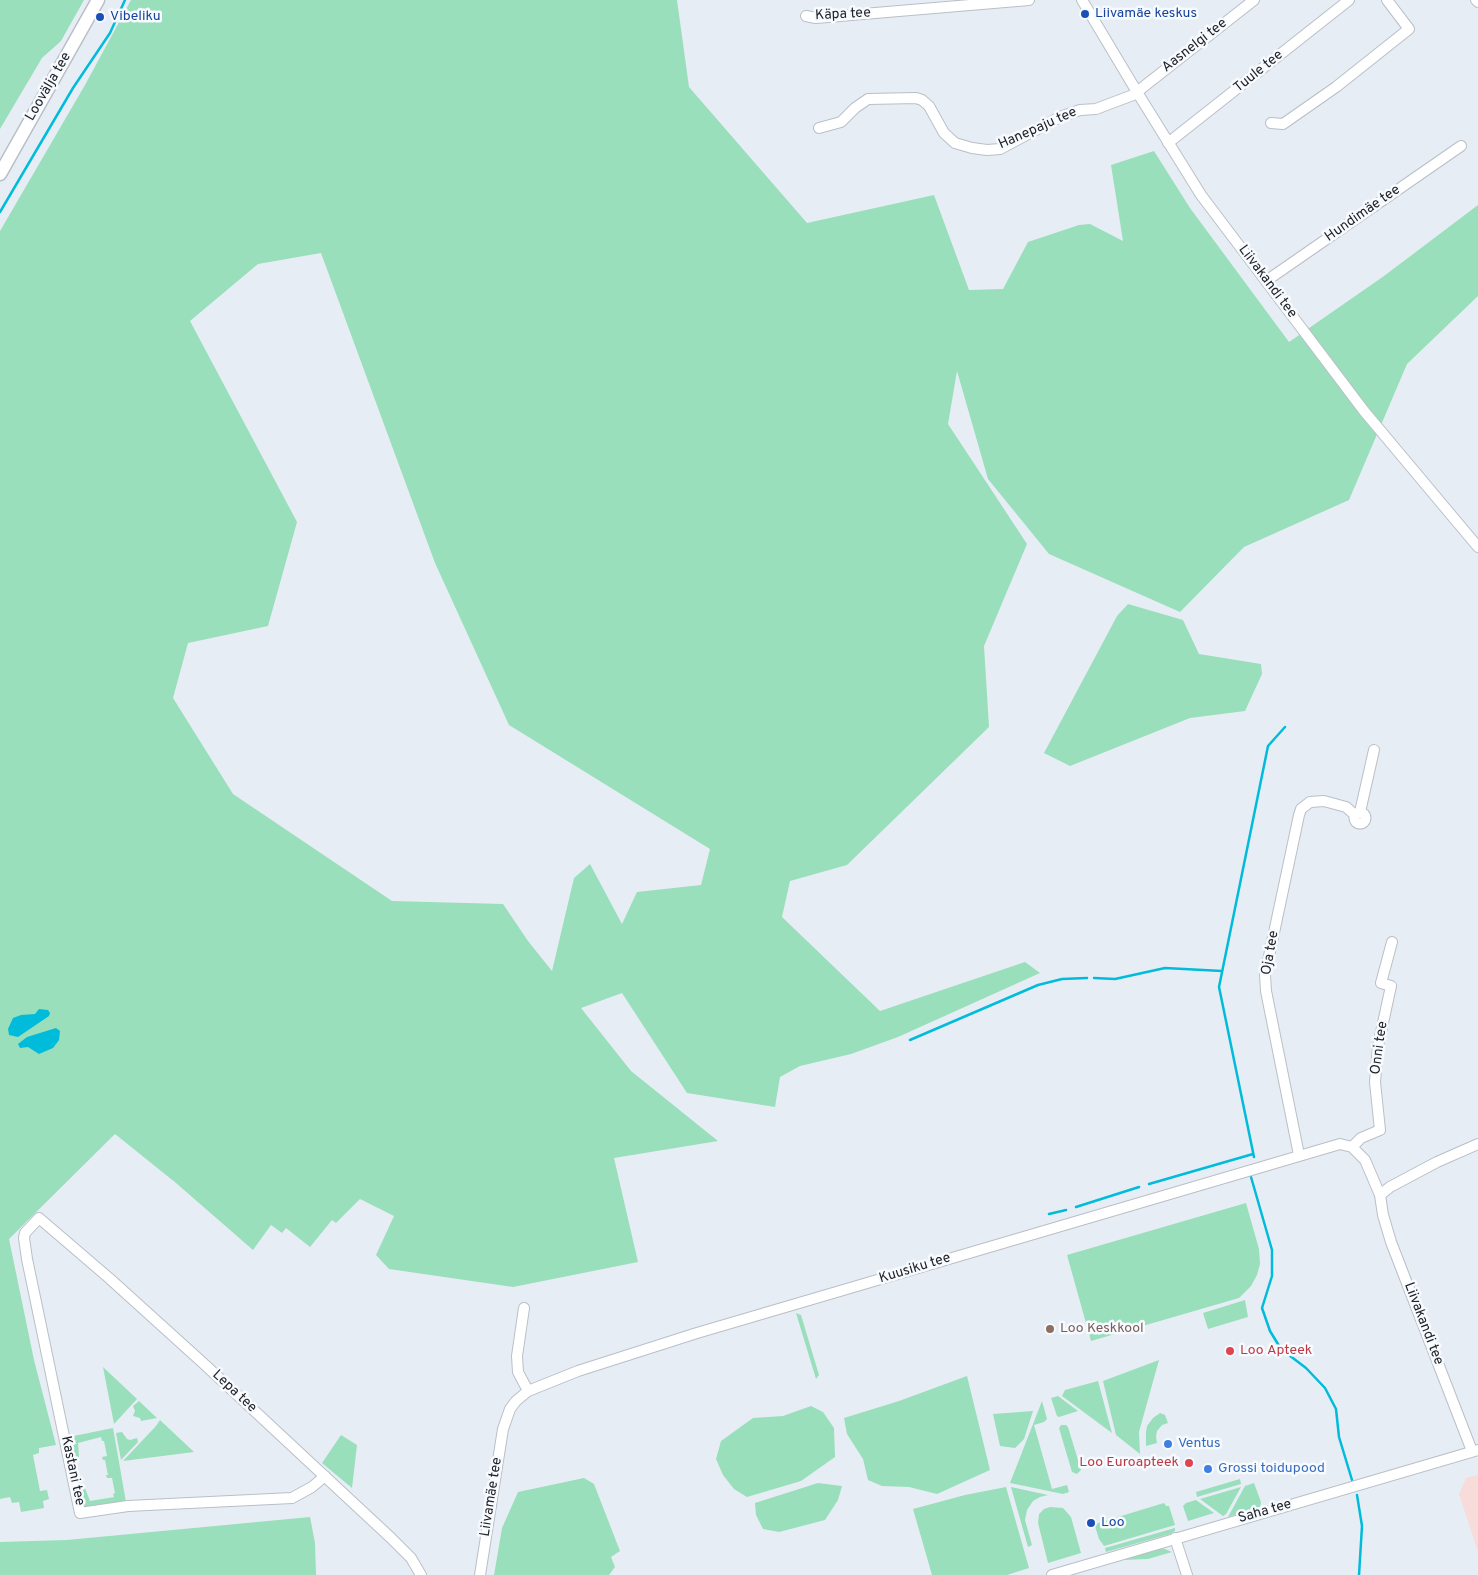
<!DOCTYPE html>
<html>
<head>
<meta charset="utf-8">
<style>
	body { margin:0 }
	canvas { display:block; background:#e7edf5 }
</style>
</head>
<body>
<canvas width="1478" height="1575"></canvas>
<script>
const context = document.querySelector('canvas').getContext('2d');
context.lineJoin = 'round';
function paint(path, color) {
  context.fillStyle = color;
  context.fill(path, 'evenodd');
}
function toPath(rows) {
  const path = new Path2D();
  for (const r of rows) {
    if (r.length === 3) {
      path.moveTo(r[0] + r[2], r[1]);
      path.arc(r[0], r[1], r[2], 0, 2 * Math.PI);
      continue;
    }
    path.moveTo(r[0], r[1]);
    for (let i = 2; i < r.length; i += 2) path.lineTo(r[i], r[i + 1]);
  }
  return path;
}
function strokePath(path, color, width, dash) {
  context.strokeStyle = color;
  context.lineWidth = width;
  context.lineCap = dash ? 'butt' : 'round';
  context.setLineDash(dash || []);
  context.stroke(path);
}
function label(font, color, halo, rows, align = 'center') {
  context.font = font + ' Overpass,sans-serif';
  context.lineWidth = 5;
  context.setLineDash([]);
  context.textBaseline = 'middle';
  context.strokeStyle = halo;
  context.fillStyle = color;
  for (const [text, x, y, turn = 0] of rows) {
    context.save();
    context.translate(x, y);
    context.rotate((+turn || 0) * Math.PI / 180);
    context.textAlign = isNaN(turn) ? turn : align;
    if (halo) context.strokeText(text, 0, 0);
    context.fillText(text, 0, 0);
    context.restore();
  }
}
paint(toPath([
	[1478,1475,1478,1552,1459,1494,1466,1478]
]), '#f7dcda');
paint(toPath([
	[0,0,84,0,61,41,42,58,0,129],
	[131,0,677,0,689,87,807,223,934,195,969,290,1003,289,1028,242,1079,225,1090,224,1123,241,1111,165,1154,151,1190,208,1289,342,1384,276,1478,205,1478,296,1407,364,1349,500,1244,547,1180,612,1049,554,988,479,957,371,948,424,1027,544,984,646,989,727,847,865,790,881,782,917,880,1011,1025,962,1040,973,898,1037,851,1054,800,1066,780,1077,775,1107,687,1093,622,993,581,1008,631,1071,718,1141,614,1158,638,1262,513,1287,389,1269,376,1255,394,1216,360,1199,336,1223,332,1220,310,1247,286,1228,282,1233,271,1225,253,1250,176,1183,115,1134,9,1239,34,1360,56,1445,39,1448,39,1453,33,1455,40,1491,47,1490,49,1499,43,1501,44,1508,21,1512,19,1502,12,1503,10,1497,0,1499,0,231,85,85],
	[321,253,435,563,509,725,710,849,701,885,637,892,622,924,590,864,574,878,552,971,528,941,503,904,392,901,233,794,173,698,188,643,268,626,297,522,190,321,258,264],
	[1128,604,1183,620,1199,654,1261,664,1262,674,1245,711,1190,718,1070,766,1044,753,1117,616],
	[1246,1203,1259,1249,1260,1264,1257,1275,1251,1286,1239,1298,1091,1341,1067,1255],
	[1245,1300,1248,1317,1208,1329,1203,1313],
	[796,1313,801,1315,819,1375,816,1379],
	[1159,1360,1139,1432,1140,1454,1116,1435,1103,1381],
	[103,1367,137,1399,114,1424],
	[967,1376,990,1470,937,1494,909,1487,882,1486,868,1480,863,1459,847,1434,844,1418,899,1401],
	[1098,1381,1112,1433,1062,1396,1065,1390],
	[1058,1396,1078,1411,1059,1417,1057,1416,1051,1398],
	[139,1401,157,1418,141,1421,140,1418,133,1416,135,1411,133,1406],
	[1042,1401,1047,1419,1044,1422,1034,1425,1052,1489,1067,1485,1069,1492,1063,1494,1010,1483],
	[811,1406,823,1412,834,1428,835,1457,801,1481,747,1497,734,1489,723,1475,716,1459,721,1441,753,1418,783,1416],
	[1033,1411,1024,1439,1015,1448,1000,1446,993,1414],
	[1160,1413,1165,1415,1168,1423,1162,1425,1157,1431,1156,1437,1157,1443,1146,1446,1146,1432,1147,1426,1153,1418],
	[160,1420,194,1452,123,1461,156,1426],
	[1061,1425,1066,1425,1068,1427,1081,1470,1077,1474,1072,1472,1059,1428],
	[113,1428,126,1502,84,1507,80,1488,85,1488,90,1501,114,1497,113,1494,115,1493,112,1478,107,1478,106,1475,108,1475,105,1460,103,1460,102,1457,107,1456,104,1441,102,1441,101,1437,78,1443,79,1457,74,1458,69,1437],
	[122,1432,127,1439,130,1440,137,1438,138,1442,121,1460,116,1433],
	[341,1435,357,1445,352,1488,322,1463],
	[584,1478,594,1484,620,1551,611,1557,615,1567,609,1575,494,1575,502,1528,518,1492],
	[1240,1479,1241,1484,1197,1497,1196,1492],
	[818,1483,842,1486,838,1500,825,1520,779,1532,763,1529,756,1515,755,1503],
	[1254,1483,1261,1502,1260,1507,1228,1517,1245,1486],
	[1006,1487,1029,1568,1007,1575,932,1575,913,1509,965,1495],
	[1011,1487,1048,1495,1040,1497,1033,1501,1027,1510,1025,1520,1032,1545,1028,1547],
	[1241,1487,1226,1514,1223,1516,1200,1499],
	[1196,1500,1214,1513,1188,1521,1183,1506,1186,1503],
	[1164,1503,1166,1506,1169,1506,1175,1525,1104,1546,1099,1539,1095,1526,1098,1523],
	[1050,1507,1063,1508,1071,1517,1081,1553,1048,1563,1038,1523,1039,1514,1044,1509],
	[310,1517,315,1543,316,1575,0,1575,0,1542,67,1540],
	[1175,1528,1175,1531,1170,1534,1106,1552,1105,1548],
	[1158,1548,1165,1549,1172,1552,1148,1559,1122,1560]
]), '#99dfbb');
paint(toPath([
	[39,1009,48,1010,50,1013,49,1016,18,1037,9,1035,8,1029,13,1018,21,1015,35,1014],
	[56,1028,60,1031,59,1040,53,1048,39,1054,28,1047,20,1048,18,1044,27,1037]
]), '#00bcda');
strokePath(toPath([
	[0,212,73,88,110,33,125,0],
	[1094,978,1115,979,1165,968,1222,971],
	[910,1040,1038,985,1062,979,1087,978],
	[1254,1157,1219,987,1268,746,1285,727],
	[1251,1177,1272,1250,1272,1276,1262,1308,1270,1331,1281,1349,1306,1368,1325,1388,1336,1409,1339,1437,1352,1480],
	[1149,1184,1253,1154],
	[1076,1207,1139,1187],
	[1049,1214,1066,1210],
	[1357,1495,1362,1526,1359,1575]
]), '#00bcda', 2.5);
const minor = toPath([
	[1082,0,1137,92,1201,195,1364,411,1478,547],
	[1476,0,1478,2],
	[806,16,816,18,1029,0],
	[1271,123,1283,124,1336,87,1409,29,1387,0],
	[819,128,841,122,855,108,868,99,916,98,922,100,929,106,944,133,955,143,972,148,987,150,1000,149,1060,117,1080,110,1096,109,1133,95,1254,0],
	[1168,143,1349,0],
	[1266,281,1461,146],
	[1360,812,1374,750],
	[1360,818,5.5],
	[1352,1147,1361,1138,1380,1130,1375,1082,1378,1046,1391,986,1381,983,1392,942],
	[1299,1155,1266,991,1265,975,1299,815,1301,809,1310,802,1324,801,1346,807,1355,815],
	[1380,1195,1390,1187,1437,1162,1478,1144],
	[524,1308,517,1356,518,1372,528,1391],
	[325,1476,312,1487,292,1498,128,1506,80,1513,27,1259,24,1238,25,1233,39,1218,109,1278,203,1363,391,1538,411,1558,421,1575],
	[1175,1538,1187,1575],
	[480,1575,503,1429,510,1409,516,1401,528,1391,578,1371,697,1333,1340,1144,1352,1147,1365,1160,1380,1195,1383,1215,1391,1242,1472,1451],
	[1052,1575,1478,1450]
]);
const tertiary = toPath([
	[0,174,98,0]
]);
strokePath(minor, '#babfc7', 12);
strokePath(tertiary, '#babfc7', 15);
strokePath(minor, '#fff', 10);
strokePath(tertiary, '#fff', 12);
for (const [x, y, r, color] of [
	[1085,14,5,"#1a4fb4"],
	[100,17,5,"#1a4fb4"],
	[1050,1329,5,"#8d6e63"],
	[1230,1351,5,"#e0444e"],
	[1168,1444,5,"#3f7fe0"],
	[1189,1463,5,"#e0444e"],
	[1208,1469,5,"#3f7fe0"],
	[1091,1523,5,"#1a4fb4"]
]) {
  const dot = new Path2D();
  dot.arc(x, y, r, 0, 2 * Math.PI);
  context.fillStyle = color;
  context.fill(dot);
  strokePath(dot, '#f7faff', 2);
}
label('14px', '#164399', '#f7faff', [
	["Liivamäe keskus",1095,14],
	["Vibeliku",110,17],
	["Loo",1101,1523]
], 'left');
label('14px', '#212326', '#f7faff', [
	["Käpa tee",843,15,-3],
	["Aasnelgi tee",1195,46,-38],
	["Tuule tee",1259,72,-39],
	["Loovälja tee",49,87,-60],
	["Hanepaju tee",1038,129,-24],
	["Hundimäe tee",1363,214,-35],
	["Liivakandi tee",1267,282,53],
	["Oja tee",1271,953,-80],
	["Onni tee",1380,1048,-82],
	["Kuusiku tee",915,1269,-17],
	["Liivakandi tee",1423,1324,69],
	["Lepa tee",234,1392,43],
	["Kastani tee",72,1471,78],
	["Liivamäe tee",492,1497,-81],
	["Saha tee",1265,1512,-16]
]);
label('14px', '#785e54', '#f7faff', [
	["Loo Keskkool",1060,1329]
], 'left');
label('14px', '#be3a42', '#f7faff', [
	["Loo Apteek",1240,1351],
	["Loo Euroapteek",1179,1463,"right"]
], 'left');
label('14px', '#366cbe', '#f7faff', [
	["Ventus",1178,1444],
	["Grossi toidupood",1218,1469]
], 'left');
</script>
</body>
</html>
